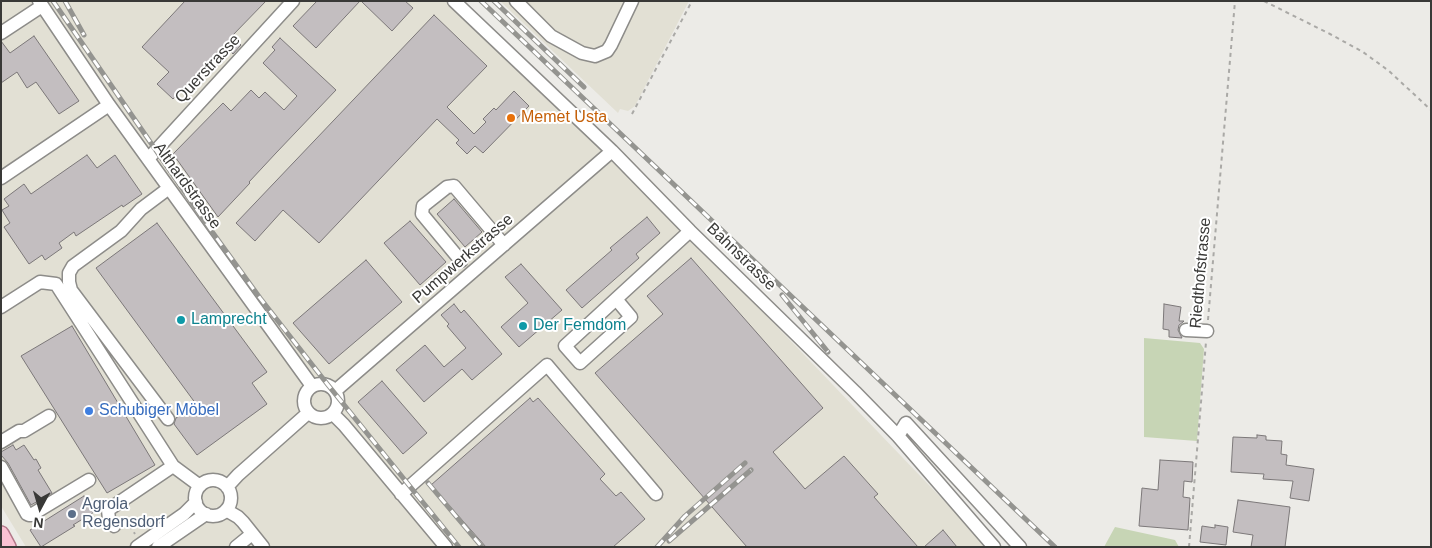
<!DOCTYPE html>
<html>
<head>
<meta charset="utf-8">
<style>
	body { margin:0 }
	#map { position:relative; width:1432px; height:548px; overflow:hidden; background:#ecebe7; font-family:Arial,sans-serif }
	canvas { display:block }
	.frame { position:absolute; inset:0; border:2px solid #393937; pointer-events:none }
	.north { position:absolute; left:15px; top:483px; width:50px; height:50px; -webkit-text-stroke:4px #fff; paint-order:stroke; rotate:186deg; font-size:14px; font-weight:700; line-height:20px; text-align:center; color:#393937 }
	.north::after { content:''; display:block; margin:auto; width:18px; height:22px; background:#393937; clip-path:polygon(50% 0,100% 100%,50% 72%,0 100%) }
</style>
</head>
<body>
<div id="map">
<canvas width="1432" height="548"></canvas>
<div class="frame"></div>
<div class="north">N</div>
</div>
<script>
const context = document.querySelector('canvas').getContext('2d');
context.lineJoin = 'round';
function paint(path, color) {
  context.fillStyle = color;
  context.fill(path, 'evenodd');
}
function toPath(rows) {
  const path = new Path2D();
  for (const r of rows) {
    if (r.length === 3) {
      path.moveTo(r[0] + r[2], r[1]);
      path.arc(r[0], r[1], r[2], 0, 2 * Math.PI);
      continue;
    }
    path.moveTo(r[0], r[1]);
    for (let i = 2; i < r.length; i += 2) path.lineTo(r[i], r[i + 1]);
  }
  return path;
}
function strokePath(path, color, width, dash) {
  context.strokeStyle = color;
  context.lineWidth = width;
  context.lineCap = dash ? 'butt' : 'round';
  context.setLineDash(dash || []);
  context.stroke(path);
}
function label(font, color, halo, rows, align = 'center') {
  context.font = font + ' Arial,sans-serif';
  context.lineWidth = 4;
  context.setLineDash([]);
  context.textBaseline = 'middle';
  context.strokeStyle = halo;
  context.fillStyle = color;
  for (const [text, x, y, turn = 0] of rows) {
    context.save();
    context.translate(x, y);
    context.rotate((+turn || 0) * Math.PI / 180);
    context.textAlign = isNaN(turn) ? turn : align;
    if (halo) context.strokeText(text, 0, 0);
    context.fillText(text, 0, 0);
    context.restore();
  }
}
paint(toPath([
	[1,1,463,1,635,164,742,290,971,529,985,547,26,547,1,506],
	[500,1,689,1,635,106,628,111,620,109,618,113]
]), '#e2e0d4');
paint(toPath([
	[1144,338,1200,343,1204,349,1197,441,1144,437],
	[1115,527,1175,540,1179,547,1104,547]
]), '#c7d5b5');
const building = toPath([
	[185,1,266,1,232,36,241,45,233,54,224,45,173,99,157,84,169,72,142,47,185,1],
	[317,1,360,1,316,48,293,26,317,1],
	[361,1,405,1,413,8,392,31,361,1],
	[434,15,487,66,447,107,474,134,486,122,483,119,494,108,496,110,514,91,529,106,483,153,475,146,467,154,456,143,459,140,437,119,319,243,283,210,255,241,236,223,434,15],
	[34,36,79,101,59,114,36,82,27,88,17,72,1,83,1,41,10,53,34,36],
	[280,38,336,90,276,153,249,182,250,183,218,217,173,154,223,103,231,111,251,90,259,98,265,92,284,110,297,96,263,63,275,50,272,47,280,38],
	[87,155,97,168,115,155,142,194,123,207,122,205,76,236,74,232,59,243,62,248,45,260,42,255,29,264,4,227,10,223,2,210,9,206,4,199,24,184,31,194,87,155],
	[454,199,482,232,465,247,437,214,454,199],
	[647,217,660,233,636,254,639,258,582,308,566,290,612,250,610,248,647,217],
	[410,221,446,262,420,285,384,243,410,221],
	[157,223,267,372,252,383,267,404,197,455,174,424,176,418,196,404,96,268,157,223],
	[691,258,823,408,773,452,805,489,844,456,878,494,874,497,918,547,747,547,595,373,663,314,647,296,691,258],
	[366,260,402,302,329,364,293,323,366,260],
	[521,264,562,310,519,347,501,327,528,303,505,277,521,264],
	[454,304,461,313,464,310,502,354,472,380,462,369,424,402,396,370,425,345,444,367,466,348,447,326,449,324,441,315,454,304],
	[1164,304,1181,307,1179,321,1184,321,1183,322,1179,325,1178,330,1182,338,1169,337,1169,330,1163,329,1164,304],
	[72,326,155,465,107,493,21,356,72,326],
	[382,381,427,433,403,454,358,402,382,381],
	[530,398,533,402,538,398,605,474,600,479,616,496,621,492,645,519,613,547,486,547,431,485,530,398],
	[1257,435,1266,436,1266,440,1282,441,1281,454,1287,455,1286,465,1314,469,1309,501,1290,498,1293,481,1263,479,1264,474,1231,472,1233,437,1257,438,1257,435],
	[13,445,16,450,24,445,34,460,36,459,41,468,38,470,52,493,31,505,8,463,1,455,1,452,13,445],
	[1160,460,1193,462,1192,482,1184,481,1183,497,1190,498,1188,530,1139,526,1142,488,1158,490,1160,460],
	[84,496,94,512,73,525,75,526,41,547,30,530,84,496],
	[1238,500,1290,507,1285,547,1251,547,1253,535,1233,532,1238,500],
	[1215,525,1228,527,1226,545,1200,542,1202,526,1215,528,1215,525],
	[943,530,957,547,924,547,943,530]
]);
paint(building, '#c3bec0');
strokePath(building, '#7c7879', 1);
const minor = toPath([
	[39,1,109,105,312,386],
	[454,1,612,151,690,231,855,392,898,436,994,547],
	[516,1,551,36,582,53,595,56,607,51,611,45,632,1],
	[1,33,42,6],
	[148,159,293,1],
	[1,178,109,105],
	[461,261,422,214,423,206,447,187,454,186,504,245],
	[616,299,631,317,580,363,565,346,616,299,690,231],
	[1,307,40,282,56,284,173,466],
	[1186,330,1207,331],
	[321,401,17],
	[335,391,612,151],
	[333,414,344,425,446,547],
	[168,419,71,290,69,282,69,273,73,266,121,231,141,209,169,188],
	[898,436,906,423,1020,547],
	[1,442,19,431,24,431,49,416],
	[1,467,27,514,29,515,31,515,89,480],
	[213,498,18],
	[227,487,238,475,308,413],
	[401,494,547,365,656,494],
	[226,510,238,517,243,522,263,547],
	[114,526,109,519,108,510,173,466,200,486],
	[137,547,184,514,196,502],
	[158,547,206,514],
	[236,547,252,534]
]);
const major = toPath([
	[1,534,8,547]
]);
strokePath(minor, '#8d8c89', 15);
strokePath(major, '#b3788a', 18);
strokePath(toPath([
	[1264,1,1330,34,1363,52,1389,71,1431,110],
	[632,114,692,1],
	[1208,320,1235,1],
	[125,519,135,534],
	[1189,547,1206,342]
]), '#aaa9a6', 2, [4, 4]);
strokePath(minor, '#fff', 12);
strokePath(major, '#f9c2d3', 15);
const rail = toPath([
	[53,1,213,233,260,298,328,385,459,547],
	[65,1,84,35],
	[481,1,1055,547],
	[494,1,584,87],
	[782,295,828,352],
	[428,483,482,547],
	[669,541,751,470],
	[657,547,685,516,745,463]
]);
strokePath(rail, '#949490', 5);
strokePath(rail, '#fff', 3, [9]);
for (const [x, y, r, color] of [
	[511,118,5,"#e8710a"],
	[181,320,5,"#0f9aa8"],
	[523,326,5,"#0f9aa8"],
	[89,411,5,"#3f7fe0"],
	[72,514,5,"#5c6f8a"]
]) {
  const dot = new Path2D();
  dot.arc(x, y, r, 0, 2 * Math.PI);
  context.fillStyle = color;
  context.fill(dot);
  strokePath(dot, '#fff', 2);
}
label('16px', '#393937', '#fff', [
	["Querstrasse",208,69,-47],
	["Althardstrasse",187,186,54],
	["Bahnstrasse",741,257,44],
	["Pumpwerkstrasse",463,259,-41],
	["Riedthofstrasse",1201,273,-85]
]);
label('16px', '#c56008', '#fff', [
	["Memet Usta",521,118]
], 'left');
label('16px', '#0d838f', '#fff', [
	["Lamprecht",191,320],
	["Der Femdom",533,326]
], 'left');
label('16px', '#366cbe', '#fff', [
	["Schubiger Möbel",99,411]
], 'left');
label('16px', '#4e5e75', '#fff', [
	["Agrola",82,505],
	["Regensdorf",82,523]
], 'left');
</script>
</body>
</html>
